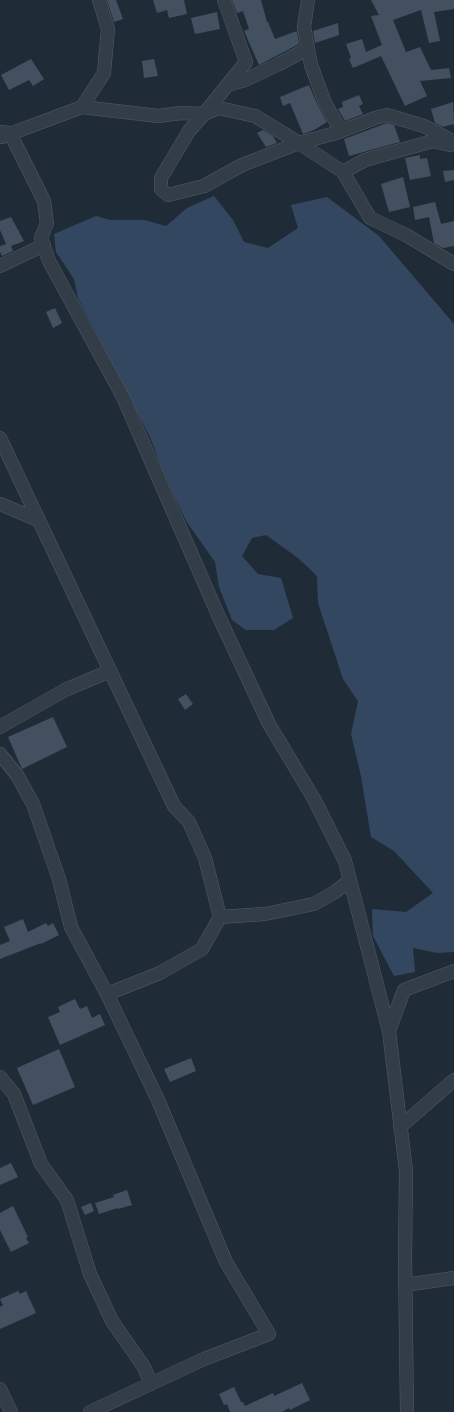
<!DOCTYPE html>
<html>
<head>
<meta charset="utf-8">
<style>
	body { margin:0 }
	canvas { display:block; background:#202b38 }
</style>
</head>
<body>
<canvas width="454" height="1412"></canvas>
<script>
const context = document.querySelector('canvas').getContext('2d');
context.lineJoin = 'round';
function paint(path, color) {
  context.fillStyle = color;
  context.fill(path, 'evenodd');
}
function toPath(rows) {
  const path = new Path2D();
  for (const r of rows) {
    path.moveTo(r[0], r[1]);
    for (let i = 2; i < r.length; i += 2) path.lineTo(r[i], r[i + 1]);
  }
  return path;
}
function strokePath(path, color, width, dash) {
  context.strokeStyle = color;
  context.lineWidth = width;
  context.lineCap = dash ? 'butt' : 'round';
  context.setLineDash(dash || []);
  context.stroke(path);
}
paint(toPath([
	[214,196,233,220,244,242,268,248,298,228,291,205,327,197,379,236,454,324,454,952,437,953,413,948,415,972,394,976,373,936,372,909,406,912,433,893,394,851,371,837,361,776,351,734,358,701,343,679,318,603,317,576,298,558,266,535,252,538,242,556,258,574,281,578,293,618,274,630,246,630,232,620,219,587,215,562,186,521,163,472,150,437,78,298,74,279,56,252,54,234,96,216,110,220,144,220,166,226,187,208]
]), '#334760');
paint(toPath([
	[107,0,116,0,123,19,114,22],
	[153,0,184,0,187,14,169,18,167,10,157,13],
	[232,0,261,0,267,22,268,22,275,39,297,31,299,44,259,65,244,31,249,29,243,11,237,13],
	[371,0,454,0,454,9,434,12,440,41,429,43,421,10,393,20,406,52,420,47,431,70,449,68,451,78,420,81,427,96,405,106,381,56,353,68,349,59,351,58,346,44,362,39,366,52,382,45,371,16,379,15],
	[217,12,220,29,195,34,191,18],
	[338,23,339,35,315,43,313,31],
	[31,59,44,79,33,86,29,80,9,90,1,75],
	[154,59,158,76,144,78,142,61],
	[309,85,318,106,327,122,314,130,303,134,290,103,283,106,280,97],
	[359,95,363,104,359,106,363,114,345,121,338,109,343,107,342,102],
	[453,102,454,124,443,127,435,123,431,109],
	[387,123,394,125,400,142,349,156,344,139],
	[263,130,273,136,277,143,266,147,257,133],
	[420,155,420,159,427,158,431,176,410,180,405,158],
	[454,170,454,180,445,182,443,171],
	[403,177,410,207,389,212,381,184],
	[435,202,441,224,454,221,454,246,443,248,434,243,429,217,415,220,413,207],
	[11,217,24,241,11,246,13,251,2,256,0,252,0,246,6,244,0,230,0,221],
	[55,308,62,323,53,328,46,312],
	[186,694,193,704,185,710,178,699],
	[53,717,67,747,22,769,8,737],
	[23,919,28,932,46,923,48,926,53,923,59,935,41,944,41,943,0,959,0,945,10,941,4,927],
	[75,999,80,1009,87,1006,92,1018,100,1014,105,1025,60,1045,48,1017,60,1012,58,1007],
	[59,1049,75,1087,33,1105,17,1068],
	[191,1058,196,1071,170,1082,164,1069],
	[11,1163,18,1177,0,1185,0,1168],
	[127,1190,132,1205,118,1209,118,1208,99,1214,95,1203,114,1197,113,1195],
	[91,1203,94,1211,85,1215,81,1207],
	[13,1206,28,1237,26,1238,29,1243,11,1252,0,1230,0,1213],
	[18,1291,20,1294,26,1291,36,1313,0,1329,0,1307,3,1305,0,1299],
	[302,1383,310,1400,290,1410,289,1408,282,1412,230,1412,227,1404,224,1405,219,1394,234,1387,241,1402,243,1402,245,1406,273,1393,274,1396]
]), '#435060');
const minor = toPath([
	[224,0,246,62,204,114,219,108,255,116,299,143,343,172,370,218,406,235,454,264],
	[308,0,304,27,311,65,325,103,341,131],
	[227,85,245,80,279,64,307,49],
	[82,107,158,116,181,113,204,114,189,131,161,178,161,189,168,195,204,186,242,165,299,143,336,133,375,118,387,115,424,126,454,142],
	[0,132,10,133,44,201,47,223,41,238,49,261,123,397,219,617,269,724,314,799,345,861,389,1031,406,1171,405,1258,407,1412],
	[2,137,82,107,104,73,108,29,99,0],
	[343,172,365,160,433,141,450,145],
	[0,266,44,245],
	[0,438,174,806,189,822,205,858,220,917,202,949,160,973,107,994],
	[0,504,38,520],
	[0,727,65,690,110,671],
	[0,754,17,775,33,804,59,879,71,927,107,994,158,1100,226,1262,269,1334,204,1359,90,1412],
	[220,917,265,914,314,904,335,892,350,880],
	[389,1031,404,990,454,971],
	[0,1077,14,1094,41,1164,67,1200,90,1274,112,1321,144,1367,151,1384],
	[400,1127,454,1080],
	[405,1285,454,1278],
	[0,1389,11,1412]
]);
strokePath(minor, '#515a66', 14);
strokePath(minor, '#333d48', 13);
</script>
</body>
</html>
